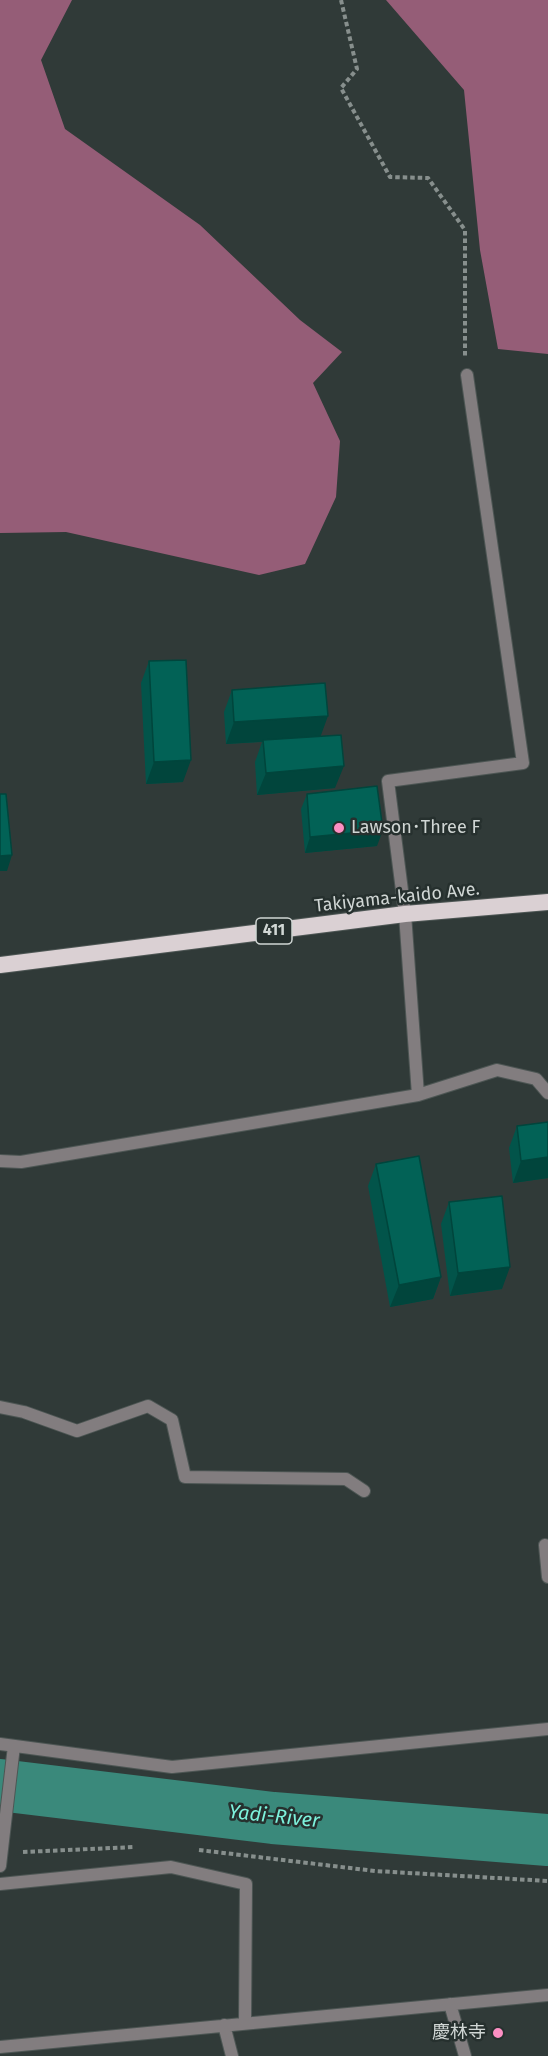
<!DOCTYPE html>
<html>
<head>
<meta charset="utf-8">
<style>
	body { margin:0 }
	canvas { display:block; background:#303a38 }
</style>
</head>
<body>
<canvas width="548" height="2056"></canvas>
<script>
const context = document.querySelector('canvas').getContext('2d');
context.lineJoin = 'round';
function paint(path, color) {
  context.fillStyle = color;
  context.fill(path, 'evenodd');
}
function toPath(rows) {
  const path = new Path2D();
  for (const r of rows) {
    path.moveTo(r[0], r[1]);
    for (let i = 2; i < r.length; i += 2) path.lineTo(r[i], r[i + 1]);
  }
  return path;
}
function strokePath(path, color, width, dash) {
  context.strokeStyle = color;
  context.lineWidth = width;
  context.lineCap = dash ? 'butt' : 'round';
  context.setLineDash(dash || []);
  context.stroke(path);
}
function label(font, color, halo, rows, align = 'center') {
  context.font = font + ' "Fira Sans","Noto Sans JP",sans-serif';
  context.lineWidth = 5;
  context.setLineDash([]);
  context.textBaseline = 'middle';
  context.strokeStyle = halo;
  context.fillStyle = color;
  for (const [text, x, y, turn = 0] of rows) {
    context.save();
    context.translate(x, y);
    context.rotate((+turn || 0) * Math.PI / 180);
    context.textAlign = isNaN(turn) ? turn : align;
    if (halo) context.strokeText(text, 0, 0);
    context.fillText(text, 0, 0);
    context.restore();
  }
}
paint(toPath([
	[0,0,72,0,41,60,65,129,200,225,300,320,342,352,313,383,340,441,336,497,305,564,259,575,66,532,0,533],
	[386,0,548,0,548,354,498,349,480,250,464,90]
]), '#955d77');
strokePath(toPath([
	[0,1785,273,1818,548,1840]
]), '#3a897b', 52);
const minor = toPath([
	[418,1095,405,914,388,781,523,763,467,375],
	[0,1161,21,1162,418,1095,497,1070,536,1079,548,1093],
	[0,1407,24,1412,77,1431,148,1406,172,1420,185,1477,346,1479,364,1491],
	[545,1545,548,1577],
	[0,1744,172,1767,548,1729],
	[0,1866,14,1746],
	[0,1884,171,1867,246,1884,245,2023],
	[450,2004,465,2056],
	[224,2025,232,2056],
	[0,2047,548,1995]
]);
const trunk = toPath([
	[0,965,405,914,548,902]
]);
strokePath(minor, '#4d5654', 14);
strokePath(trunk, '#4d5654', 18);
strokePath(toPath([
	[341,0,357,69,341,88,390,177,428,178,465,230,465,356],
	[199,1850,375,1871,548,1881],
	[23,1852,135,1847]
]), '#878f8d', 4, [4.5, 3]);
strokePath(minor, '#827d7f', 12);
strokePath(trunk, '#dad0d3', 16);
paint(toPath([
	[149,661,183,782,146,784,141,683],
	[232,690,321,736,335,788,257,795,255,762,262,742,226,744,224,712],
	[307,794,377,846,305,853,301,809],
	[548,1122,548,1178,513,1183,509,1148,517,1126],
	[376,1164,441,1277,433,1299,390,1307,368,1186],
	[449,1202,502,1289,450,1296,441,1224]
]), '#02544a');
paint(toPath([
	[328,716,320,738,226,744,234,722],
	[191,760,183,782,146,784,154,762],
	[344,766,335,788,257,795,266,773],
	[383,830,377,846,305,853,310,837],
	[12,855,7,871,0,871,0,856],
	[548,1157,548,1178,513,1183,521,1161],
	[510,1267,502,1289,450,1296,458,1273],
	[441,1277,433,1299,390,1307,399,1285]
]), '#01453c');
const building = toPath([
	[186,660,191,760,154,762,149,661,186,660],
	[325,683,328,716,234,722,232,690,325,683],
	[341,735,344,766,266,773,263,740,341,735],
	[377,786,383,830,310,837,307,794,377,786],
	[0,794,6,794,12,855,0,856,0,794],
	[548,1122,548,1157,521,1161,517,1126,548,1122],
	[419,1156,441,1277,399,1285,376,1164,419,1156],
	[502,1196,510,1267,458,1273,449,1202,502,1196]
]);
paint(building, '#026256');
strokePath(building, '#01453c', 1.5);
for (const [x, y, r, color] of [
	[339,828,6,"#fc8fc3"],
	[498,2033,6,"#fc8fc3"]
]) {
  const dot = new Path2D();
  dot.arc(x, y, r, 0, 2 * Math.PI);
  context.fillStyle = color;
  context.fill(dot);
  strokePath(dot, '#26302e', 2);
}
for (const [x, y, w] of [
	[274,931,36]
]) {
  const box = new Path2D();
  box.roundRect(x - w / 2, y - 13, w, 26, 4.5);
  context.fillStyle = '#26302e';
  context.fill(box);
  strokePath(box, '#d0d6d4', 1.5);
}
label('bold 16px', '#d0d6d4', null, [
	["411",274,931]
]);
label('18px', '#d0d6d4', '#26302e', [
	["Lawson･Three F",351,828],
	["慶林寺",486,2033,"right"]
], 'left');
label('18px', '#d0d6d4', '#26302e', [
	["Takiyama-kaido Ave.",397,898,-6]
]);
label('italic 20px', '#7df1db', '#26302e', [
	["Yadi-River",274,1817,6]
]);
</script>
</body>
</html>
